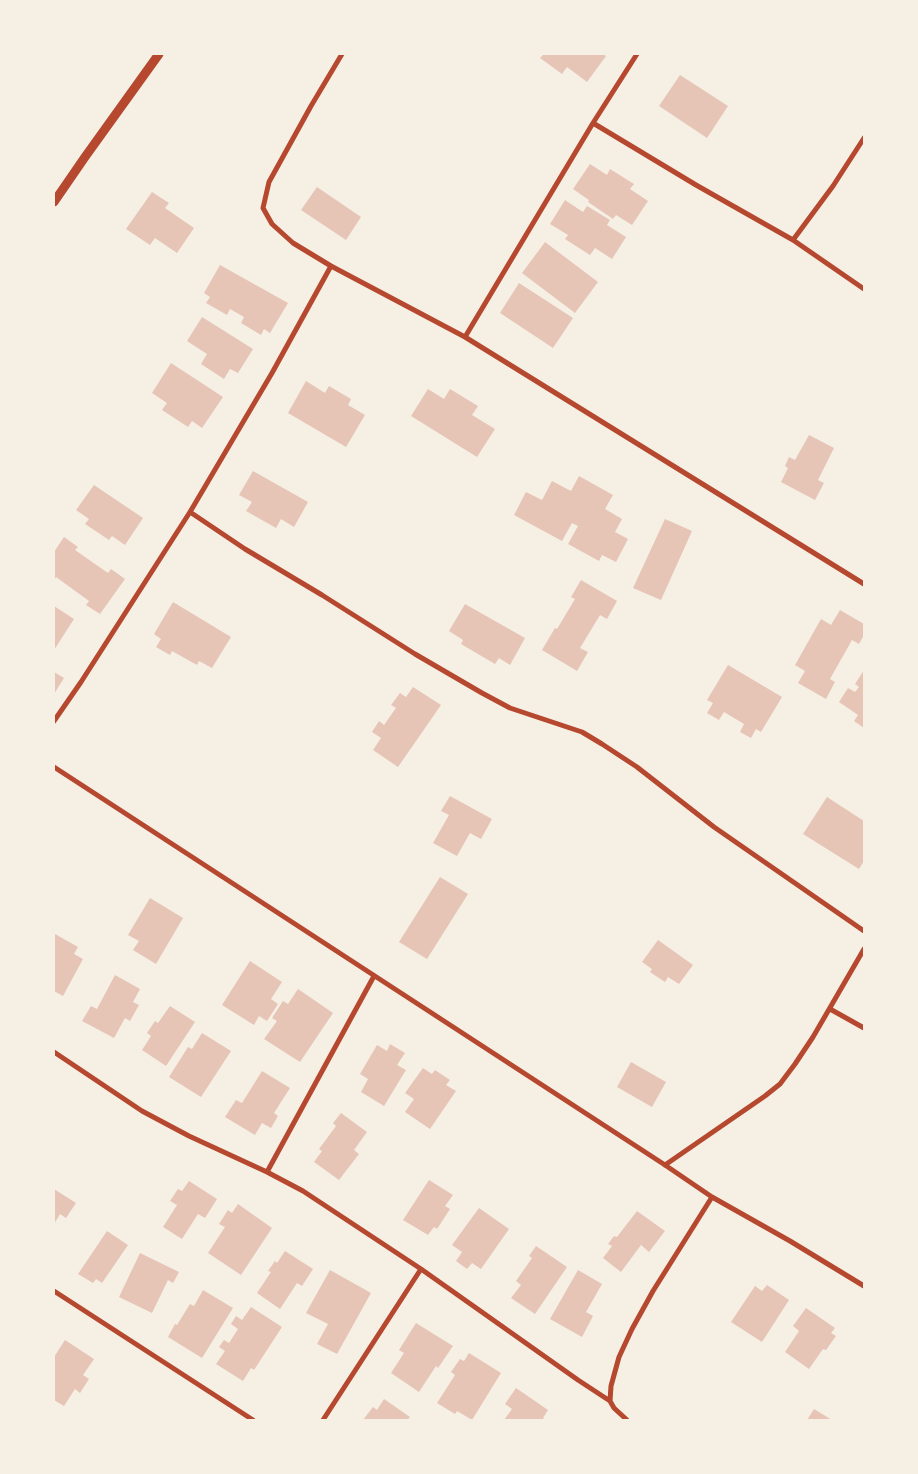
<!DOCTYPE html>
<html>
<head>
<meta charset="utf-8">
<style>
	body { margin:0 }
	#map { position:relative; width:918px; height:1474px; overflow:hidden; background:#f6efe4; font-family:"Work Sans",sans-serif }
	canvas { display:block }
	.frame { position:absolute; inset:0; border:55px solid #f6efe4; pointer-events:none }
</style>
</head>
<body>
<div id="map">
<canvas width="918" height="1474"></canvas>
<div class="frame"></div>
</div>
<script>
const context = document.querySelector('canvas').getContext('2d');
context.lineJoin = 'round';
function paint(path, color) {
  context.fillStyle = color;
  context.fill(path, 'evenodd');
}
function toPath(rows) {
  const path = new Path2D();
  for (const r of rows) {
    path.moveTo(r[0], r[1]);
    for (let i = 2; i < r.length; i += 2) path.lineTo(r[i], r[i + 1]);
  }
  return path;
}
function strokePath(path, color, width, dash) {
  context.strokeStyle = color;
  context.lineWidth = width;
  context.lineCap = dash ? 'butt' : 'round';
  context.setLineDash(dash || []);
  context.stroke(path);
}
paint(toPath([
	[544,54,603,54,606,56,587,82,567,67,562,74,540,58],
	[680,75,728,106,707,138,659,106],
	[590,164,607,175,610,169,634,184,630,189,648,201,632,225,616,215,613,219,588,202,589,200,573,189],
	[317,187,361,217,346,240,301,210],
	[152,192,169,203,165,208,194,228,177,253,155,238,150,245,126,229],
	[565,200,583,212,587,206,610,220,607,225,626,237,612,259,595,248,590,255,565,239,568,235,550,224],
	[545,242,598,282,575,313,522,273],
	[220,265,288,303,270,333,264,329,261,335,241,323,244,317,230,309,227,315,206,303,210,297,204,293],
	[519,283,573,318,553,348,500,313],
	[202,317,253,349,238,373,230,369,224,379,201,364,207,354,187,341],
	[171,363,223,397,202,428,192,421,188,427,162,410,167,403,152,393],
	[306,381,325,393,329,386,351,399,348,405,365,415,346,447,288,413],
	[428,389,444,399,450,389,478,406,472,415,495,429,477,457,411,416],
	[809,435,834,448,818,480,824,483,815,500,781,482,788,468,785,466,789,457,795,460],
	[253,471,308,502,294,527,281,519,276,528,246,511,252,502,239,495],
	[579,476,613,495,605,509,622,519,615,532,628,539,616,562,602,555,599,561,568,544,578,526,572,523,562,541,514,515,526,492,542,500,552,481,571,491],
	[94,485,143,518,125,545,112,536,109,540,85,524,89,519,76,510],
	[665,519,692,531,661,600,633,588],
	[64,537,78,547,75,550,108,573,111,569,125,579,100,614,86,605,89,601,56,577,54,581,54,552],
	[581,580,617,601,607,619,600,615,580,648,588,652,577,671,542,650,555,628,557,629,575,599,571,597],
	[173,602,231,637,212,668,199,661,197,665,172,651,170,655,156,647,161,639,154,634],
	[465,604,525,638,510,665,499,658,495,664,461,644,463,640,449,631],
	[54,606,74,619,54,650],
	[840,610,864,624,864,635,859,644,852,640,830,679,835,682,826,699,798,683,805,671,795,665,821,619,831,625],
	[728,665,782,697,761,732,756,729,751,738,740,732,744,724,724,712,719,720,707,713,713,703,707,700],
	[864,670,864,728,854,721,858,715,839,702,848,688,855,692,859,687,855,684],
	[54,672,64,678,54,694],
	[413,687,441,705,398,767,373,750,381,738,372,732,379,721,384,725,396,708,391,705,400,693,406,697],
	[450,796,492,819,481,839,470,833,457,856,433,843,449,815,441,811],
	[827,797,864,821,864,861,859,869,803,834],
	[440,877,468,894,427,959,399,942],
	[150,898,183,918,156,964,133,950,139,941,128,935],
	[55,934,78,947,74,954,83,959,63,996,54,991],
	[658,940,693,965,679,984,668,977,665,982,650,972,652,969,642,962],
	[250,961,282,982,271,999,278,1004,267,1021,259,1016,254,1025,222,1005],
	[115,975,140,989,133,1002,139,1005,130,1021,125,1018,114,1038,82,1021,91,1006,97,1009],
	[298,989,333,1013,300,1062,264,1039,277,1021,272,1018,283,1001,288,1004],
	[170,1006,195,1022,166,1066,142,1050,151,1036,147,1033,155,1021,158,1023],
	[202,1033,231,1051,201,1097,169,1077,188,1047,192,1049],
	[390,1044,405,1053,397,1065,406,1070,384,1106,361,1092,368,1079,360,1074,377,1045,387,1051],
	[631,1062,666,1082,652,1107,617,1087],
	[423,1068,432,1074,435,1070,450,1080,446,1085,456,1091,430,1129,405,1112,414,1099,405,1093],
	[262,1071,290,1088,274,1113,278,1116,271,1128,262,1123,255,1135,225,1117,236,1100,242,1103],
	[341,1113,367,1132,354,1150,359,1154,339,1180,314,1162,322,1151,319,1149,336,1126,333,1123],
	[429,1180,453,1195,445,1206,450,1209,437,1229,434,1227,428,1235,403,1220],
	[189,1181,217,1199,205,1218,198,1214,182,1239,163,1227,177,1205,170,1201,178,1189,182,1191],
	[54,1189,76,1203,66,1218,60,1214,54,1224],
	[238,1204,272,1228,241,1275,208,1253,225,1227,219,1224,228,1210,232,1213],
	[479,1208,509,1229,481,1269,472,1263,467,1269,456,1261,462,1252,452,1245],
	[637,1211,665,1231,649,1252,641,1245,621,1272,603,1258,612,1246,608,1244,614,1236,617,1237],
	[107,1231,128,1245,102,1283,96,1279,93,1283,78,1274],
	[536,1246,567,1267,535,1314,511,1298,521,1285,516,1281,532,1258,529,1256],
	[285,1251,313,1269,302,1286,297,1283,280,1309,257,1293,271,1272,268,1271,275,1261,277,1263],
	[140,1253,179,1272,173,1283,168,1280,152,1313,119,1297],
	[330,1270,371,1293,337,1354,317,1344,328,1324,306,1313],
	[578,1270,602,1284,586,1312,593,1316,582,1337,550,1319],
	[767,1285,789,1300,762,1342,731,1322,755,1286,762,1291],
	[203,1290,233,1308,202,1358,168,1337,175,1324,177,1325,190,1304,194,1306],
	[251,1307,282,1327,254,1370,251,1368,243,1381,216,1364,225,1351,219,1347,224,1340,229,1343,238,1329,231,1324,236,1316,242,1320],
	[806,1308,835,1328,831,1333,836,1336,826,1350,823,1349,809,1369,785,1352,799,1331,793,1326],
	[416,1323,453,1346,438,1368,436,1366,419,1392,391,1373,404,1353,399,1350],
	[65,1340,94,1359,83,1375,89,1379,80,1393,75,1389,64,1406,54,1400,54,1357],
	[469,1353,501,1373,472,1420,457,1411,455,1414,437,1403,455,1375,451,1372,460,1359,464,1361],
	[516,1388,548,1410,543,1418,547,1420,504,1420,512,1409,505,1404],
	[384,1399,410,1417,407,1420,363,1420,373,1407,377,1410],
	[814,1409,832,1420,807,1420]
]), '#e6c5b7');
strokePath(toPath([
	[342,54,311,106,269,182,263,208,272,224,293,243,331,266,465,337,864,584],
	[593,123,696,185,793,240,864,289],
	[793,240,833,186,864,138],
	[465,337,593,123,637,54],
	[190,512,245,549,322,595,415,654,482,693,510,708,582,732,602,744,637,767,714,827,864,931],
	[54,721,81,682,190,512,272,373,331,266],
	[54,767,665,1165,712,1197,790,1241,864,1286],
	[830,1009,864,1028],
	[54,1052,142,1111,189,1136,267,1172,303,1191,421,1269,578,1380,610,1401],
	[665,1165,765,1096,780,1084,795,1064,813,1037,864,949],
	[267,1172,374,976],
	[54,1291,253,1420],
	[323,1420,421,1269],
	[627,1420,614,1408,610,1401,611,1386,619,1357,632,1329,653,1291,712,1197]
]), '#b5482f', 5);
strokePath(toPath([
	[54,202,85,157,159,54]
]), '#b5482f', 9);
</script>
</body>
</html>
